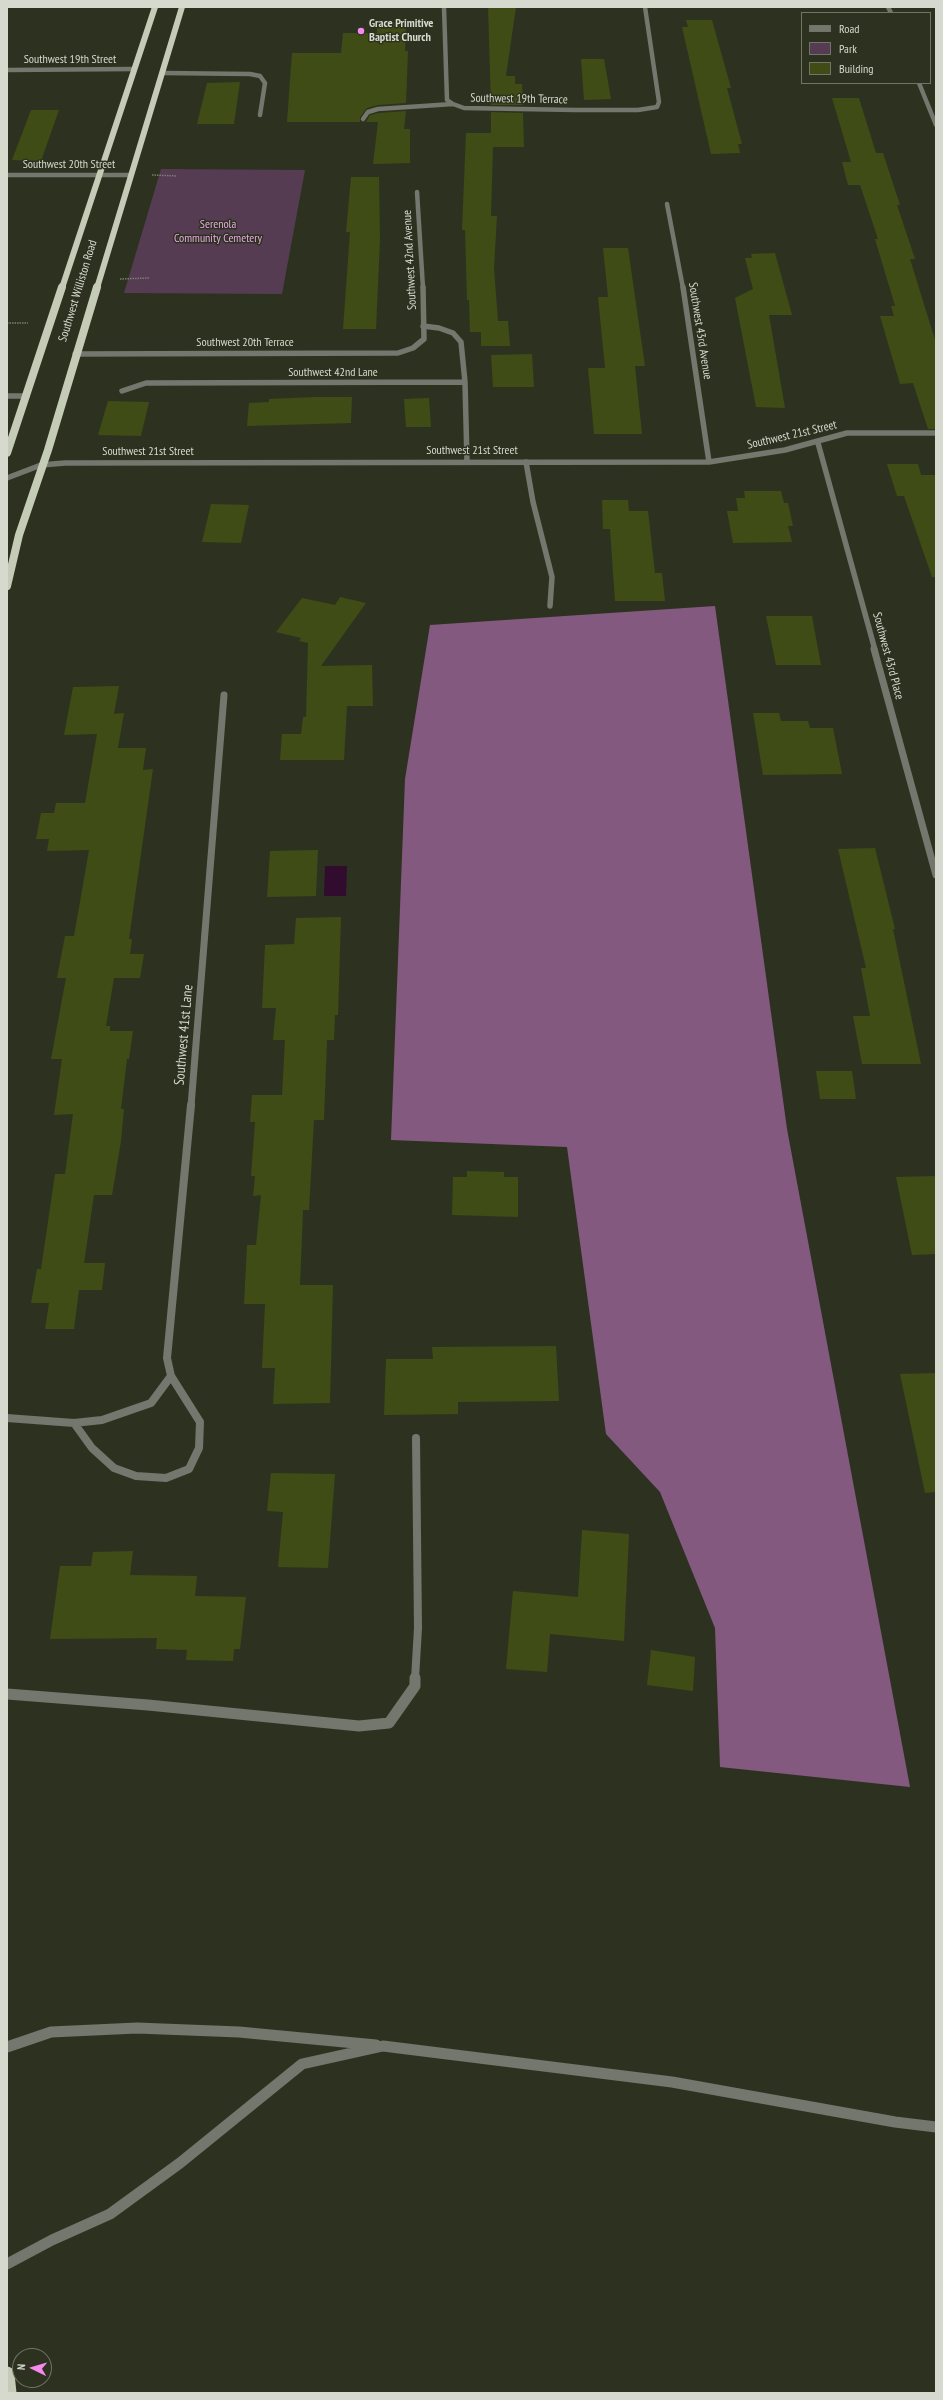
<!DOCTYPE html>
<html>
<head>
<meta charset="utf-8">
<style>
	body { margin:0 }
	#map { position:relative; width:943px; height:2400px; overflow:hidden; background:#2d3220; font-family:"PT Sans Narrow",sans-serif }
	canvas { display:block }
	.frame { position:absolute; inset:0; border:8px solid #d5d9ce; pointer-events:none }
	.legend { position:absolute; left:801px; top:12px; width:130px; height:72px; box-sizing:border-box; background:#2d3220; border:1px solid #707566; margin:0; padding:5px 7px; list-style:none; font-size:12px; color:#d5d9ce }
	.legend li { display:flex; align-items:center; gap:8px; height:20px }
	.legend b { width:20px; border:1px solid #707566 }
	.north { position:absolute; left:12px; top:2348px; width:40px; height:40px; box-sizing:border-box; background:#2d3220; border:1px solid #707566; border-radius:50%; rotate:275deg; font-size:11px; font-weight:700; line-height:16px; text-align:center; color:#d5d9ce }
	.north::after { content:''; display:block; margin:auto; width:14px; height:18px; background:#f589ee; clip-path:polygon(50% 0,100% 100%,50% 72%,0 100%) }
</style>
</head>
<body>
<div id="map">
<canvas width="943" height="2400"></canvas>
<div class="frame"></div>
<ul class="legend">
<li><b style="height:5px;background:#73776d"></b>Road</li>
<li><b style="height:11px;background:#553c52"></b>Park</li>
<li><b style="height:11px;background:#3f4c15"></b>Building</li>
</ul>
<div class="north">N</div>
</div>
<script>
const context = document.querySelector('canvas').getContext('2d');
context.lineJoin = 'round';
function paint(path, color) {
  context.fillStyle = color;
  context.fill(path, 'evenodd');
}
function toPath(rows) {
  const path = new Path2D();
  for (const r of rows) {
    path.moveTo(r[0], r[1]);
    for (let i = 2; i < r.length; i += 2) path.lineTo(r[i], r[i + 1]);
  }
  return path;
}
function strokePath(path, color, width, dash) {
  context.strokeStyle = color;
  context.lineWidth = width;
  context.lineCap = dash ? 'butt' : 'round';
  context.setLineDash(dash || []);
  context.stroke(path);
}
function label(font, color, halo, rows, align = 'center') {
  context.font = font + ' "PT Sans Narrow",sans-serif';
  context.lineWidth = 3;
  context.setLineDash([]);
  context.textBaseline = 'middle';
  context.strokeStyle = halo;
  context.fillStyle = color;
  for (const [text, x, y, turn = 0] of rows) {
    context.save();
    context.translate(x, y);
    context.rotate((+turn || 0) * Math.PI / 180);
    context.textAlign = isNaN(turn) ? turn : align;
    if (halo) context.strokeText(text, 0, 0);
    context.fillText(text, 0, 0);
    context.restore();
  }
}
paint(toPath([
	[161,169,305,170,282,294,124,293]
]), '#553c52');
paint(toPath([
	[715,606,787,1129,910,1787,720,1767,715,1628,660,1492,606,1434,567,1147,391,1140,405,779,430,625]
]), '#845980');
paint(toPath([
	[325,866,347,866,346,896,324,896]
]), '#310c2f');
paint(toPath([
	[488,7,516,7,506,76,515,76,515,84,522,84,523,105,491,105],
	[686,20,712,20,731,88,727,88,742,144,738,144,740,153,711,154,682,27,688,27],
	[377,23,406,23,405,51,408,51,406,103,378,105,367,108,360,117,360,122,287,122,292,53,341,53,343,33,377,33],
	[581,59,604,59,611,99,584,100],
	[240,82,234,124,197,124,207,83],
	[832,98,859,98,876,153,883,153,900,205,897,205,915,259,910,259,936,343,936,429,928,429,913,383,900,384,880,316,894,316,891,306,895,306,875,239,878,239,860,185,848,185,842,162,851,162],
	[31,110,59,110,41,161,12,160],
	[406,111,404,129,410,129,410,163,373,164,378,122,366,122,370,115,379,113],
	[491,112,523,113,524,147,493,147,491,216,497,216,494,268,498,321,508,321,510,346,481,346,481,332,470,332,469,300,467,300,465,230,462,230,466,133,491,133],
	[351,177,379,177,380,240,376,329,343,329,350,232,346,232],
	[603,248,628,248,645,366,635,366,642,434,594,434,588,368,605,368,598,297,608,297],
	[775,253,792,315,769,315,785,408,756,407,735,298,753,289,745,258,752,258,751,254],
	[532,354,534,387,493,387,491,355],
	[316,397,352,397,351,423,247,426,249,403,269,402,269,399],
	[429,398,431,427,406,427,404,399],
	[108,401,149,402,141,436,98,435],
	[887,464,918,464,921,475,936,475,936,577,932,577,904,496,897,496],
	[744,491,781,491,784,503,788,503,793,526,788,526,792,542,733,543,727,511,738,511,736,498,745,498],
	[602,500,628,500,629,511,648,511,655,573,662,573,665,601,615,601,610,529,603,529],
	[211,504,249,505,241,543,202,542],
	[340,597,366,603,321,666,372,665,373,706,347,706,344,760,280,760,282,734,301,734,303,717,306,717,308,643,299,641,301,638,276,632,302,598,335,605],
	[766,616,812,616,821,665,776,665],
	[119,686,114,714,124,713,118,748,146,748,143,770,153,769,129,939,132,939,130,954,144,954,140,978,114,978,106,1026,110,1026,110,1031,133,1031,129,1059,127,1059,121,1109,124,1109,121,1141,112,1195,94,1195,84,1263,105,1263,102,1290,79,1290,74,1329,45,1329,49,1303,31,1303,37,1269,41,1269,55,1174,65,1174,73,1114,54,1115,62,1059,51,1059,66,978,57,978,65,936,74,936,89,850,47,851,49,839,36,839,41,813,54,813,56,803,85,803,97,734,64,735,73,687],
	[753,713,779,713,781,721,808,721,810,728,833,728,842,774,763,775],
	[875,848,895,929,893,929,921,1064,862,1064,853,1016,870,1016,861,968,866,968,838,849],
	[318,850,316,896,267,897,270,851],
	[341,917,338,1015,335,1015,334,1040,327,1040,324,1120,314,1120,309,1210,303,1210,300,1285,333,1285,330,1403,273,1404,275,1368,262,1368,265,1304,244,1304,247,1245,256,1245,261,1195,253,1196,255,1176,251,1176,255,1122,250,1122,252,1095,282,1095,285,1040,273,1040,276,1008,262,1008,265,945,294,944,296,918],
	[816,1071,852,1071,856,1099,820,1099],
	[467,1171,504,1172,504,1177,518,1177,518,1217,452,1215,453,1177,467,1177],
	[936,1176,936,1254,912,1255,896,1177],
	[556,1346,559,1401,458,1402,458,1414,384,1415,386,1359,433,1359,432,1347],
	[936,1373,936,1492,925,1493,900,1374],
	[271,1473,335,1474,328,1568,278,1567,283,1512,267,1511],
	[582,1530,629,1534,624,1641,550,1634,547,1672,506,1669,513,1591,578,1597],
	[133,1551,130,1575,197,1576,195,1596,246,1597,240,1649,234,1649,233,1661,186,1660,187,1650,156,1649,157,1638,50,1639,60,1566,91,1566,93,1552],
	[651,1650,695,1657,693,1691,647,1685]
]), '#3f4c15');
strokePath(toPath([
	[152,175,177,176],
	[120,279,149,278],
	[7,323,28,323]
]), '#797e6f', 1.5, [1.5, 1]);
strokePath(toPath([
	[526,462,533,502,552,577,550,606]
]), '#73776d', 5.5);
strokePath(toPath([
	[415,1679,418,1628,416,1438]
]), '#73776d', 8);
strokePath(toPath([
	[7,1694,148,1705,359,1726,389,1723,415,1686,415,1678],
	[7,2047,51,2032,137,2028,239,2032,376,2045],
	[7,2264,52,2240,110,2214,180,2163,302,2064,383,2046,672,2082,895,2122,936,2127]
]), '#73776d', 11);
strokePath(toPath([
	[444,7,447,100,453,104],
	[888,7,891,13],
	[7,70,134,69],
	[162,73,250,74,260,76,265,83,260,115],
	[919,83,936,125],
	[363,119,368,112,378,109,453,104,464,108,575,110,638,110,657,107,659,102,645,7],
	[7,175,131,175],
	[417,192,423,288],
	[667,204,683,288]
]), '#73776d', 4.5);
strokePath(toPath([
	[683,287,709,462],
	[423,326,439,328,453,333,461,342,465,382,467,462],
	[75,354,398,353,413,348,424,339,423,287],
	[122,391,146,383,465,382],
	[7,396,27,396],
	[818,443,875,650],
	[7,478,41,465,65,463,709,462,785,450,847,433,936,433]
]), '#73776d', 5.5);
strokePath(toPath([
	[874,649,936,875],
	[191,1106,224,695]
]), '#73776d', 7);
strokePath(toPath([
	[7,1418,74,1423,102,1420,151,1403,171,1376],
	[74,1423,92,1448,114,1468,136,1476,166,1478,189,1469,199,1448,200,1422,171,1376,167,1358,191,1105]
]), '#73776d', 8);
strokePath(toPath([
	[62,288,155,7],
	[97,288,182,7]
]), '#c4cbb6', 6);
strokePath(toPath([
	[7,453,62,287],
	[7,586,19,535,48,450,97,287]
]), '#c4cbb6', 8);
strokePath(toPath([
	[7,2374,9,2393]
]), '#c4cbb6', 15);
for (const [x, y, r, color] of [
	[361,31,4,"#f589ee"]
]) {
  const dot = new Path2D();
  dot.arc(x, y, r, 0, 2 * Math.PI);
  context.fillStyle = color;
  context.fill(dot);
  strokePath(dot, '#2d3220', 1.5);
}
label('bold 12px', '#d5d9ce', '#2d3220', [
	["Grace Primitive",369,24],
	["Baptist Church",369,38]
], 'left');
label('12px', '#d5d9ce', '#2d3220', [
	["Southwest 19th Street",70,60],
	["Southwest 19th Terrace",519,99,1],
	["Southwest 20th Street",69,165],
	["Southwest 42nd Avenue",410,260,-93],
	["Southwest Williston Road",78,291,-73],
	["Southwest 43rd Avenue",700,331,81],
	["Southwest 20th Terrace",245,343],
	["Southwest 42nd Lane",333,373],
	["Southwest 21st Street",792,435,-13],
	["Southwest 21st Street",472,451],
	["Southwest 21st Street",148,452],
	["Southwest 43rd Place",888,656,75]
]);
label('12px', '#eaa8e4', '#2d3220', [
	["Serenola",218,225],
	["Community Cemetery",218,239]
]);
label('14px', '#d5d9ce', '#2d3220', [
	["Southwest 41st Lane",184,1035,-85]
]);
</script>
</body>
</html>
